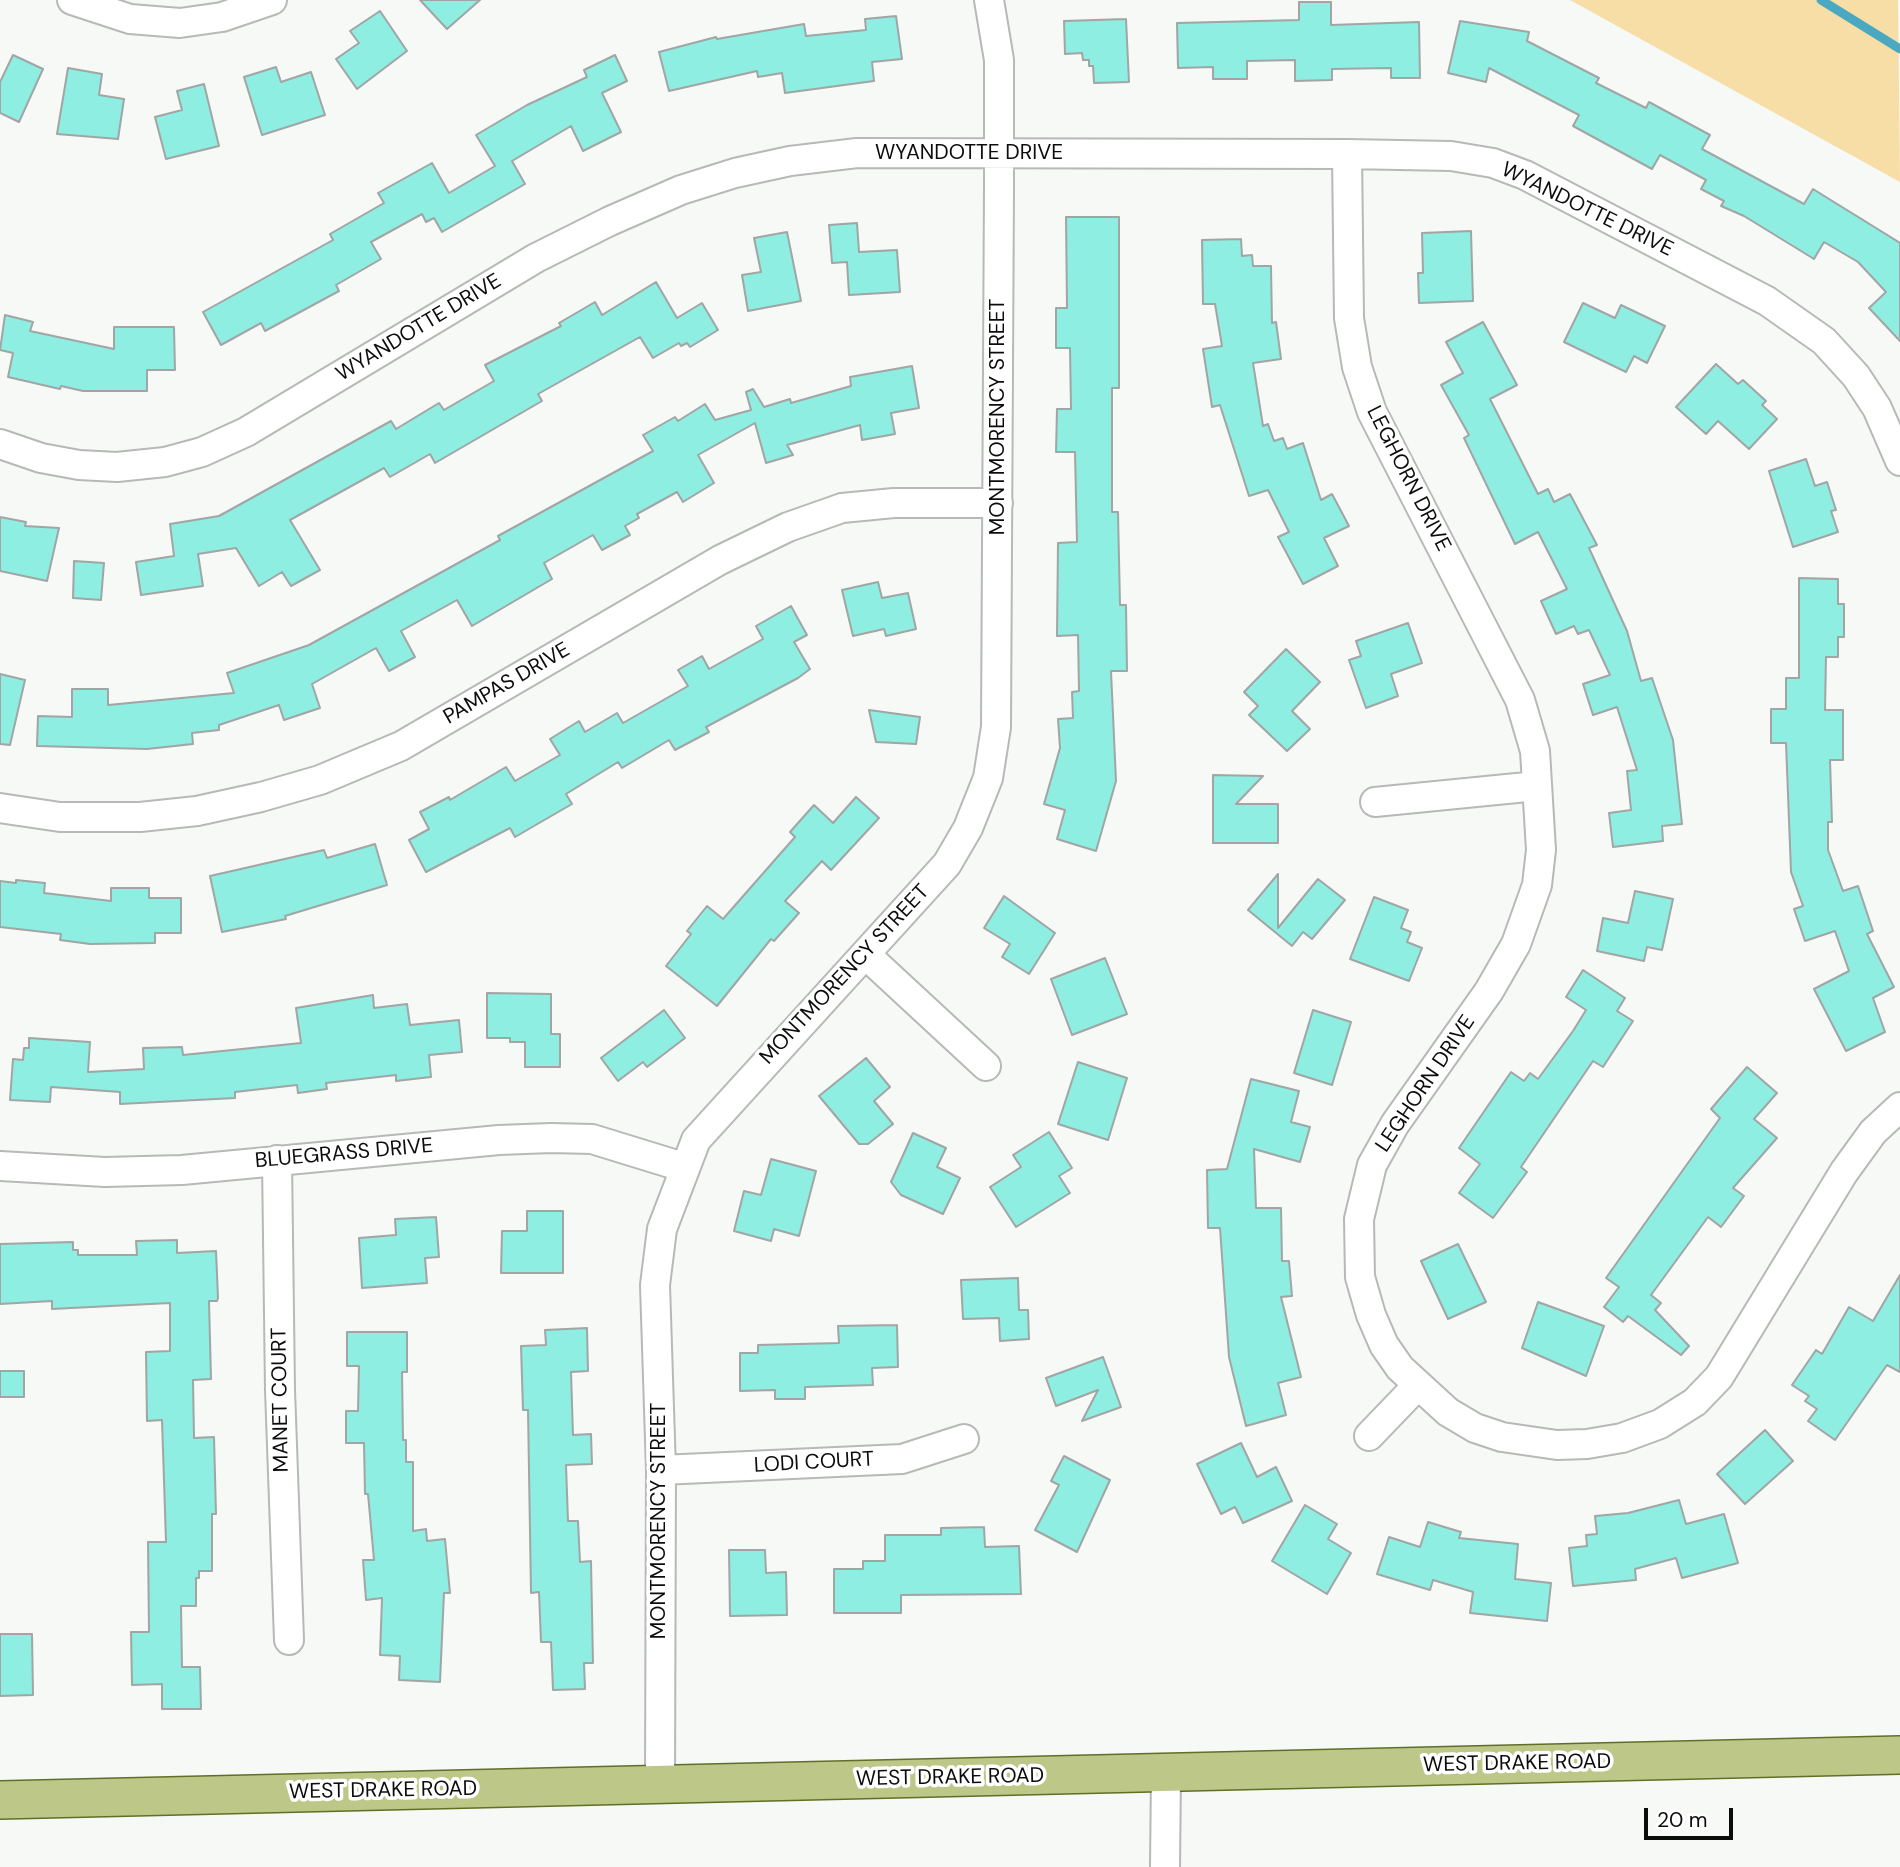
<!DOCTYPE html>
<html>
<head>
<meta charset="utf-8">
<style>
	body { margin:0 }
	#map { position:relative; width:1900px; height:1867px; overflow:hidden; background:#f6f9f6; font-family:"DM Sans",sans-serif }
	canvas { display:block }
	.scale { position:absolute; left:1644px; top:1808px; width:89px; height:32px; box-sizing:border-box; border:4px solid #0b0c0b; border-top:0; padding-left:9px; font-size:21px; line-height:24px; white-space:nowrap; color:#0b0c0b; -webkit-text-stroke:5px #fff; paint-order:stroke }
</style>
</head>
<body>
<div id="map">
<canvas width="1900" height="1867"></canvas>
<div class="scale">20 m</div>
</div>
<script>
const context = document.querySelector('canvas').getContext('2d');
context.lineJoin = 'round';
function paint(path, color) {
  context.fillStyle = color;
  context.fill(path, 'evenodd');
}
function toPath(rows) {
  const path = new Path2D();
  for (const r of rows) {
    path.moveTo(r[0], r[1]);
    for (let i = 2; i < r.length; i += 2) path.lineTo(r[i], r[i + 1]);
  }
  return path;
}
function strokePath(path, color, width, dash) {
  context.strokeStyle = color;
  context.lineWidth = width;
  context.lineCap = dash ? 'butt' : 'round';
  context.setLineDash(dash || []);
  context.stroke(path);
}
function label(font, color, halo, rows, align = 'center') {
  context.font = font + ' "DM Sans",sans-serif';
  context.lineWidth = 7;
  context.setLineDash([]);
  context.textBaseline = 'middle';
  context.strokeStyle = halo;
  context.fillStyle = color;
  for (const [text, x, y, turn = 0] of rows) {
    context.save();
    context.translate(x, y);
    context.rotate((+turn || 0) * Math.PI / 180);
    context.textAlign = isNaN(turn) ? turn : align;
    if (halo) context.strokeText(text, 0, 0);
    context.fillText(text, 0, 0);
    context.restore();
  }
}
paint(toPath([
	[1570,0,1898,0,1900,182]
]), '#f7dda6');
strokePath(toPath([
	[1821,0,1900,49]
]), '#4aa8c0', 9);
const building = toPath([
	[420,0,480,0,447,29,420,0],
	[1299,2,1331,2,1331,25,1419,22,1420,78,1391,78,1391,68,1332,69,1332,80,1295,81,1295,60,1247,61,1247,79,1213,79,1213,67,1178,68,1177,23,1299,20,1299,2],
	[380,11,407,51,357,89,336,59,359,43,350,31,380,11],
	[896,16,902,59,872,62,874,81,785,93,782,73,758,77,757,71,669,91,659,52,716,37,717,39,804,24,806,36,866,30,865,19,896,16],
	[1126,19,1129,82,1094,83,1093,66,1089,66,1089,60,1083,60,1082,53,1065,54,1064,21,1126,19],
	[1460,21,1529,32,1527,41,1599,78,1596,83,1646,108,1649,102,1710,135,1702,149,1804,204,1813,189,1900,243,1900,341,1869,308,1886,292,1858,262,1824,242,1814,259,1744,216,1721,206,1724,201,1701,189,1706,180,1660,155,1652,169,1573,126,1579,115,1489,68,1486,82,1448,73,1460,21],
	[13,55,43,69,19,122,0,113,0,82,13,55],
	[615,55,627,81,602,93,621,132,583,151,571,126,512,161,525,184,442,232,434,218,426,222,422,214,371,242,381,259,336,285,339,291,265,331,261,323,221,345,203,312,333,240,330,234,384,203,378,193,432,163,449,193,495,166,476,135,527,105,587,77,584,70,615,55],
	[276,67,281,82,311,72,325,115,262,135,244,77,276,67],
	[68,68,102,74,99,95,124,99,118,139,57,134,68,68],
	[204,84,219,146,166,159,155,117,182,110,177,91,204,84],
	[1066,217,1119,217,1119,388,1112,388,1112,512,1118,512,1120,605,1126,605,1127,671,1111,671,1116,781,1096,851,1057,839,1065,810,1044,804,1060,748,1058,719,1073,718,1072,692,1079,691,1078,635,1057,636,1058,543,1077,542,1075,452,1056,452,1057,409,1071,409,1070,348,1056,348,1056,308,1067,308,1066,217],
	[857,223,859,252,897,250,900,292,849,295,847,262,832,263,829,225,857,223],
	[1471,231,1473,301,1419,303,1418,273,1423,273,1422,233,1471,231],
	[787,232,801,301,748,311,742,275,761,272,754,238,787,232],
	[1241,239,1242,256,1252,255,1253,266,1271,266,1272,323,1276,322,1281,359,1253,363,1263,426,1268,424,1274,441,1283,438,1287,449,1303,443,1321,500,1332,494,1349,526,1324,538,1338,566,1303,584,1278,537,1289,532,1268,490,1249,496,1220,405,1212,407,1203,349,1222,346,1215,304,1203,304,1202,240,1241,239],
	[656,282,677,318,702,303,718,330,690,347,687,343,681,346,679,343,653,358,640,337,538,394,542,401,435,463,430,454,390,477,384,468,290,520,320,570,291,586,282,572,259,586,236,548,198,554,203,586,141,595,136,562,174,556,170,524,219,516,391,421,396,429,439,403,444,410,494,381,485,365,561,326,559,323,595,302,602,315,656,282],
	[1583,303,1615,318,1621,305,1665,326,1647,363,1634,356,1626,372,1564,342,1583,303],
	[5,315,33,322,30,331,114,349,114,327,174,327,175,370,147,370,147,391,83,391,61,386,60,389,8,377,13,353,0,350,5,315],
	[1483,322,1517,385,1490,399,1538,494,1548,489,1554,502,1570,494,1597,545,1589,548,1627,631,1641,681,1652,678,1673,740,1682,824,1662,826,1663,841,1613,847,1609,813,1631,810,1627,771,1637,770,1617,707,1593,715,1583,684,1610,675,1589,630,1578,634,1574,626,1556,634,1541,601,1567,589,1538,532,1515,544,1464,438,1469,435,1441,385,1463,373,1446,342,1483,322],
	[1716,364,1738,384,1743,380,1766,401,1762,405,1777,419,1749,449,1718,421,1706,434,1676,407,1716,364],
	[912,366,919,408,891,413,895,434,862,440,860,425,787,445,793,455,766,463,755,423,698,455,714,483,683,502,677,492,637,514,639,518,625,526,630,535,602,550,593,535,544,563,552,579,472,626,457,600,401,631,415,657,389,671,376,648,312,684,320,708,284,720,279,705,219,725,219,730,192,733,193,744,147,749,37,746,38,716,72,717,72,689,108,689,108,705,234,693,227,673,309,645,500,540,498,536,653,451,643,435,675,417,678,421,705,404,715,420,751,410,746,392,753,389,764,407,790,399,791,403,851,386,850,377,912,366],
	[1806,459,1815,486,1827,482,1836,510,1831,511,1838,532,1793,547,1769,471,1806,459],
	[0,517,26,522,25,526,59,528,47,581,0,571,0,517],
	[74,561,104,563,101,600,73,598,74,561],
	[1799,578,1838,579,1838,604,1844,604,1844,637,1838,637,1838,657,1826,657,1825,710,1843,710,1843,760,1830,760,1832,822,1828,822,1828,850,1843,891,1858,886,1873,931,1867,934,1894,987,1873,998,1885,1032,1846,1051,1814,989,1849,971,1835,931,1805,941,1794,909,1803,906,1791,872,1786,743,1771,743,1771,709,1786,709,1786,678,1799,678,1799,578],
	[878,582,882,598,908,593,916,629,886,636,884,629,853,636,842,590,878,582],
	[791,606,807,635,794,642,810,669,798,678,706,727,709,732,675,750,669,740,622,768,618,762,566,794,572,804,515,837,510,828,426,872,409,840,429,829,420,812,449,797,450,800,506,767,515,781,560,755,550,739,579,721,585,732,617,713,623,723,688,686,678,670,702,656,709,669,763,639,756,626,791,606],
	[1408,623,1422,663,1391,674,1398,696,1366,708,1349,660,1361,656,1356,641,1408,623],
	[1286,649,1320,682,1292,711,1310,729,1287,751,1249,715,1258,706,1244,692,1286,649],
	[0,674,25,680,10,745,0,744,0,674],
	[869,710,920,717,916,744,876,742,869,710],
	[1213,775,1263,776,1236,804,1278,804,1278,843,1213,843,1213,775],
	[856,797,879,818,831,870,822,861,785,901,799,913,774,941,771,939,717,1006,666,966,691,934,687,931,707,906,723,919,795,837,790,832,814,805,833,823,856,797],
	[375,844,387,885,285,916,286,919,222,932,210,876,324,850,327,858,375,844],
	[1278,874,1278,928,1318,879,1345,900,1312,939,1303,932,1292,946,1248,910,1278,874],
	[16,880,45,883,44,893,111,901,111,888,149,888,149,898,181,898,181,933,155,933,155,943,90,944,60,940,61,934,0,927,0,881,16,883,16,880],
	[1635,891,1673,899,1662,950,1647,947,1644,961,1597,951,1603,918,1628,923,1635,891],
	[1004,896,1055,933,1029,974,1002,957,1010,944,984,928,1004,896],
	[1374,897,1408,910,1401,928,1411,932,1407,942,1422,948,1409,981,1350,959,1374,897],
	[1105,958,1127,1014,1072,1035,1051,979,1105,958],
	[1583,970,1625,998,1617,1011,1633,1021,1603,1067,1593,1061,1521,1167,1527,1172,1493,1218,1459,1193,1480,1164,1459,1148,1511,1072,1524,1081,1530,1073,1538,1079,1573,1031,1586,1010,1566,997,1583,970],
	[487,993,551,994,551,1034,560,1034,560,1067,525,1067,525,1042,510,1042,510,1038,487,1038,487,993],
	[373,995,374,1008,407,1004,410,1025,459,1020,462,1052,429,1055,431,1077,396,1081,396,1075,326,1083,327,1089,298,1093,297,1085,235,1092,235,1098,120,1104,120,1092,51,1087,50,1102,10,1100,13,1059,23,1060,24,1048,29,1048,29,1038,90,1042,88,1072,144,1069,143,1048,182,1047,183,1055,301,1043,296,1008,373,995],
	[664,1010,685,1038,647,1067,643,1062,618,1081,601,1058,664,1010],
	[1313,1010,1351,1022,1332,1085,1294,1073,1313,1010],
	[866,1058,890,1087,874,1101,893,1124,868,1144,859,1144,819,1096,866,1058],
	[1078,1062,1127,1078,1108,1140,1058,1124,1078,1062],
	[1747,1067,1777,1093,1754,1119,1777,1138,1733,1188,1744,1196,1721,1227,1708,1217,1651,1295,1661,1303,1655,1310,1689,1346,1681,1355,1628,1316,1623,1322,1604,1307,1619,1287,1606,1278,1720,1118,1711,1109,1747,1067],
	[1251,1079,1299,1091,1291,1122,1310,1127,1300,1162,1254,1149,1256,1208,1281,1208,1282,1261,1289,1261,1292,1296,1281,1297,1301,1377,1278,1383,1286,1415,1246,1426,1229,1357,1220,1228,1208,1228,1207,1170,1227,1169,1251,1079],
	[1049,1132,1072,1168,1059,1176,1070,1193,1016,1227,990,1187,1021,1167,1013,1155,1049,1132],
	[913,1133,946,1148,937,1167,960,1178,943,1214,901,1195,891,1182,913,1133],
	[771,1159,816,1171,799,1236,774,1229,771,1241,734,1231,744,1191,761,1195,771,1159],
	[527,1211,563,1211,563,1273,501,1273,502,1231,527,1231,527,1211],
	[436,1217,439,1257,425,1258,427,1283,362,1288,359,1238,396,1235,395,1219,436,1217],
	[177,1240,177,1253,216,1251,218,1298,217,1301,209,1301,211,1379,193,1380,194,1438,214,1437,216,1514,212,1514,212,1571,199,1571,199,1578,196,1578,196,1606,181,1606,182,1667,200,1667,201,1709,162,1709,162,1684,132,1685,131,1632,149,1632,148,1542,166,1542,162,1420,147,1421,146,1352,170,1351,170,1303,52,1309,52,1301,0,1304,0,1244,73,1242,73,1250,78,1250,78,1255,137,1255,136,1241,177,1240],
	[1458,1244,1486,1302,1448,1319,1421,1261,1458,1244],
	[1900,1275,1900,1372,1887,1365,1835,1440,1808,1421,1817,1409,1805,1401,1809,1396,1792,1385,1816,1350,1822,1354,1849,1307,1873,1321,1900,1275],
	[1018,1278,1019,1310,1028,1310,1029,1339,1000,1341,999,1318,963,1319,961,1280,1018,1278],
	[1538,1302,1604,1326,1586,1376,1522,1348,1538,1302],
	[897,1325,898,1367,872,1368,873,1385,805,1387,805,1399,775,1399,775,1390,740,1391,740,1353,758,1353,758,1345,839,1343,838,1326,897,1325],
	[587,1328,588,1371,571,1372,573,1435,591,1434,592,1464,566,1465,568,1521,578,1521,580,1562,591,1561,593,1663,584,1663,585,1689,553,1690,551,1642,541,1642,539,1592,531,1593,528,1410,523,1410,521,1346,546,1345,545,1330,587,1328],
	[347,1332,407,1332,407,1372,402,1372,403,1440,406,1440,406,1462,413,1462,413,1531,426,1529,427,1541,445,1539,450,1593,444,1593,440,1682,399,1680,400,1656,380,1655,382,1598,366,1600,363,1560,374,1560,368,1494,365,1494,364,1443,346,1443,346,1411,358,1411,359,1366,347,1366,347,1332],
	[1103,1357,1121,1407,1082,1421,1098,1390,1056,1406,1046,1378,1103,1357],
	[0,1371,24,1371,24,1397,0,1397,0,1371],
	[1765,1430,1793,1461,1745,1504,1717,1474,1765,1430],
	[1241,1443,1257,1477,1276,1467,1292,1501,1243,1523,1235,1507,1221,1514,1197,1464,1241,1443],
	[1064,1456,1110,1480,1077,1552,1035,1530,1059,1485,1051,1481,1064,1456],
	[1679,1500,1686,1524,1724,1514,1738,1563,1682,1578,1676,1558,1635,1569,1636,1580,1573,1586,1569,1548,1587,1546,1586,1535,1597,1534,1595,1516,1628,1513,1679,1500],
	[1305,1505,1337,1524,1328,1539,1351,1553,1327,1594,1272,1561,1305,1505],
	[1428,1522,1461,1532,1459,1538,1518,1544,1515,1579,1551,1583,1547,1621,1470,1613,1473,1592,1433,1580,1430,1590,1377,1574,1389,1537,1420,1547,1428,1522],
	[984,1527,985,1547,1019,1546,1021,1594,901,1595,901,1613,834,1613,834,1569,863,1569,863,1561,885,1561,885,1535,941,1535,941,1528,984,1527],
	[729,1550,765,1550,766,1573,786,1572,787,1615,730,1616,729,1550],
	[0,1634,32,1634,33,1695,0,1696,0,1634]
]);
paint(building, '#8deee1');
strokePath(building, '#a1a5a4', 2);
const minor = toPath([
	[72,0,130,19,180,23,222,17,272,0],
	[1347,154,1349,318,1357,367,1372,412,1520,700,1535,751,1541,850,1537,885,1516,944,1489,991,1395,1124,1372,1165,1359,1219,1360,1277,1371,1315,1384,1345,1400,1368,1448,1412,1475,1428,1502,1437,1557,1445,1587,1444,1622,1438,1660,1424,1695,1402,1719,1377,1844,1172,1873,1132,1900,1107],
	[0,444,41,458,79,465,117,467,165,462,202,452,246,432,536,258,610,221,681,190,735,173,790,161,857,153,1347,154,1451,156,1493,163,1525,175,1767,301,1824,341,1856,376,1877,408,1900,461],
	[1375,802,1537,786],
	[0,808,60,817,140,817,197,811,261,797,320,780,401,746,720,560,788,527,842,508,894,503,998,503],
	[865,954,986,1066],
	[277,1160,280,1390,289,1640],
	[0,1166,105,1172,182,1170,499,1140,551,1138,592,1139,683,1167],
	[1369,1436,1418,1385],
	[661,1470,902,1459,964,1439],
	[660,1785,661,1470,655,1285,662,1229,696,1140,947,864,968,828,988,778,996,727,999,185,999,60,989,0],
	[1165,1867,1166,1773]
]);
const major = toPath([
	[0,1800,1900,1755]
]);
strokePath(minor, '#b6b9b6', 32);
strokePath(major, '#616e28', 40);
strokePath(minor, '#fff', 28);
strokePath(major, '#bcc788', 37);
label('21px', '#0b0c0b', '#fff', [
	["WYANDOTTE DRIVE",969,153],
	["WYANDOTTE DRIVE",1587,210,26],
	["WYANDOTTE DRIVE",419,328,-31],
	["MONTMORENCY STREET",998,417,-90],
	["LEGHORN DRIVE",1408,479,63],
	["PAMPAS DRIVE",507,684,-30],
	["MONTMORENCY STREET",845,975,-47],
	["LEGHORN DRIVE",1426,1084,-56],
	["BLUEGRASS DRIVE",344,1154,-5],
	["MANET COURT",281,1400,-91],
	["LODI COURT",814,1463,-3],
	["MONTMORENCY STREET",659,1521,-90],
	["WEST DRAKE ROAD",1517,1764,-1],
	["WEST DRAKE ROAD",950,1778,-1],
	["WEST DRAKE ROAD",383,1791,-1]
]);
</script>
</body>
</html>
